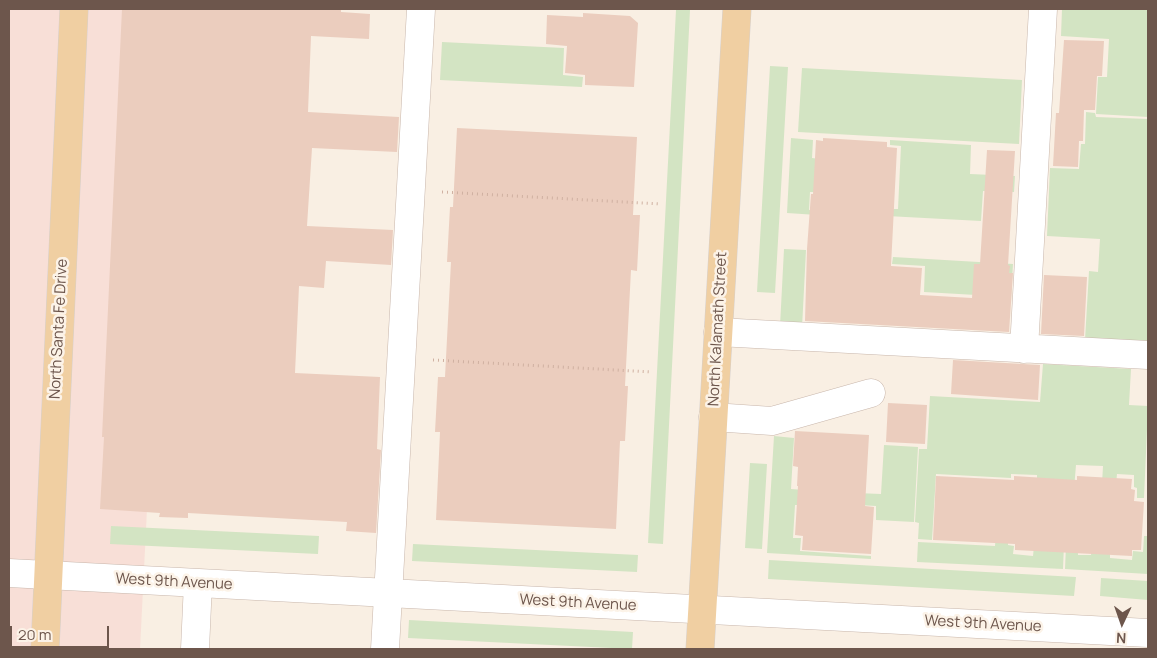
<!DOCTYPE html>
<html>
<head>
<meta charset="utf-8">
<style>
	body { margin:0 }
	#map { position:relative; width:1157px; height:658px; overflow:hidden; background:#f9efe3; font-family:Manrope,sans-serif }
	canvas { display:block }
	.frame { position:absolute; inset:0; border:10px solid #6d564c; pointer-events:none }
	.north { position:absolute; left:1097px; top:598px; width:50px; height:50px; -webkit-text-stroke:4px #fcf3e8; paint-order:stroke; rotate:183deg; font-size:14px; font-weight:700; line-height:20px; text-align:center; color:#6d564c }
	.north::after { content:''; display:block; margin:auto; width:18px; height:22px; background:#6d564c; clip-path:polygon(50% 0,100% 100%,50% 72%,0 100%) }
	.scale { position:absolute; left:10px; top:626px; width:99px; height:22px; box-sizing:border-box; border:2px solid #6d564c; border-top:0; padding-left:6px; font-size:15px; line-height:18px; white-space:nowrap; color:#6d564c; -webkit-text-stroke:4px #fcf3e8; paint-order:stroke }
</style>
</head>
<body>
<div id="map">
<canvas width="1157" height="658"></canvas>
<div class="frame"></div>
<div class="north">N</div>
<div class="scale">20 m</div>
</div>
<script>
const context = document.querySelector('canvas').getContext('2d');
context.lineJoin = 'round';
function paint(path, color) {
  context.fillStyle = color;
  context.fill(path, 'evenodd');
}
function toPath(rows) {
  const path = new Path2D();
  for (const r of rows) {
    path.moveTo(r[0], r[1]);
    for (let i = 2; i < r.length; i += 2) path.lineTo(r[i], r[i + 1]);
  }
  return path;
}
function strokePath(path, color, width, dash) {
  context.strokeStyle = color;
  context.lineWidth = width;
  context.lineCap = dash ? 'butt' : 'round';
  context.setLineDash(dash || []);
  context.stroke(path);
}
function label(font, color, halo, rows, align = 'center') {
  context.font = font + ' Manrope,sans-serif';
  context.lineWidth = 5;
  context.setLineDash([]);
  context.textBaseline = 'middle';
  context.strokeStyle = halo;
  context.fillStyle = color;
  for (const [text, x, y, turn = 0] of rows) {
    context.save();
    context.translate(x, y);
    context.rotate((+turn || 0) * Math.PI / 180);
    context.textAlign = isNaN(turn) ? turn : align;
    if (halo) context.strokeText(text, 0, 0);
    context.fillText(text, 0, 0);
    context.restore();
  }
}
paint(toPath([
	[9,9,172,9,140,649,9,649]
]), '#f8dfd7');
paint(toPath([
	[1062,9,1148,9,1148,117,1096,114,1098,77,1107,77,1109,39,1061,36],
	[676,10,690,10,663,544,648,543],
	[442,42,564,48,563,75,583,77,582,87,440,80],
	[770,66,788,67,775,293,757,292],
	[802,68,1022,80,1019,144,798,132],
	[1086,112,1095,113,1096,117,1148,119,1148,343,1085,340,1089,271,1098,272,1100,239,1047,236,1050,168,1079,169,1081,144,1085,144],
	[791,138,813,140,812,158,820,159,818,192,810,192,809,210,817,211,817,215,787,213],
	[890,140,971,145,970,174,1015,176,1014,192,983,191,981,221,887,216,887,209,898,209,901,146,890,145],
	[784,249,806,250,802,328,780,326],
	[893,257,1013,264,1011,297,924,292,925,266,892,264],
	[1043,364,1131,369,1129,405,1148,406,1144,498,1137,498,1137,488,1134,487,1134,475,1117,474,1116,485,1102,484,1103,466,1076,465,1073,501,1037,479,1037,475,1011,474,1011,478,936,474,932,540,918,539,919,523,915,522,919,449,927,449,930,396,1040,402],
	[774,436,794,438,791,489,804,490,803,505,795,505,793,538,801,538,800,551,871,556,871,559,767,553],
	[884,445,918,447,914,522,876,520,876,506,806,502,807,491,881,494],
	[750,463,767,464,762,549,745,548],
	[111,526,319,536,318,554,110,544],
	[996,533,1008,533,1008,545,1014,546,1013,554,1033,556,1034,546,1064,544,1063,569,917,562,918,542,995,546],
	[1144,536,1148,536,1148,574,1065,569,1066,545,1078,546,1078,555,1091,555,1092,548,1110,549,1110,558,1132,560,1133,551,1143,552],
	[413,544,638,555,637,572,412,561],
	[769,560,1076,577,1074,596,768,579],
	[1101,578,1148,581,1148,600,1100,596],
	[409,620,633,632,632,649,408,638]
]), '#d3e4c3');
paint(toPath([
	[122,9,341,9,341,12,370,14,369,39,311,36,308,112,399,117,397,152,312,148,307,226,393,230,391,265,326,261,324,288,299,286,295,373,380,377,377,449,381,450,376,533,346,531,347,522,188,513,188,518,159,517,160,513,100,509,104,437,102,437],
	[583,13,630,16,638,23,634,87,585,85,585,75,565,73,567,46,546,44,547,15,583,17],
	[1064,40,1104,41,1102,76,1097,76,1095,110,1084,110,1083,141,1079,141,1078,167,1053,166,1056,113,1059,113],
	[457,128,637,137,633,215,640,215,637,271,631,270,625,386,628,386,625,441,620,441,616,529,436,520,440,432,435,432,438,377,445,377,451,262,447,262,450,207,453,207],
	[823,138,887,142,887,147,897,148,891,266,922,268,920,295,972,298,974,264,980,264,987,150,1015,151,1008,265,1010,266,1009,273,1013,273,1009,332,805,321,807,249,811,194,813,194,816,140,823,141],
	[1044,275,1087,277,1084,336,1041,334],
	[953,360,1040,365,1038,400,951,394],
	[888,403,927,405,925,444,886,442],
	[795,431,869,435,865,506,874,507,871,554,802,550,803,536,795,535,798,486,797,486,798,467,793,466],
	[936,476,1014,480,1014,476,1077,480,1077,476,1132,479,1131,489,1135,490,1134,501,1144,502,1141,550,1132,550,1132,556,1015,550,1015,544,933,540]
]), '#ebcdbe');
const minor = toPath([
	[718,332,1148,355],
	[1024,349,1043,9],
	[713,417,772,421,871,393],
	[9,573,1148,633],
	[195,649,198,583],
	[385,649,421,9]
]);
const major = toPath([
	[45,649,74,9],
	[700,649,737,9]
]);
strokePath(minor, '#c8b6ab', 29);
strokePath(major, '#d6d0cd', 29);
strokePath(toPath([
	[442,192,661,204],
	[433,360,652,372],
	[509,649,509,648]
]), '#cfb0a1', 3, [1, 4]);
strokePath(minor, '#fff', 28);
strokePath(major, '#f0cfa2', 28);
label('15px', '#6d564c', '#fcf3e8', [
	["North Santa Fe Drive",59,329,-87],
	["North Kalamath Street",718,329,-87],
	["West 9th Avenue",174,582,3],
	["West 9th Avenue",578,603,3],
	["West 9th Avenue",983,624,3]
]);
</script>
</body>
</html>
